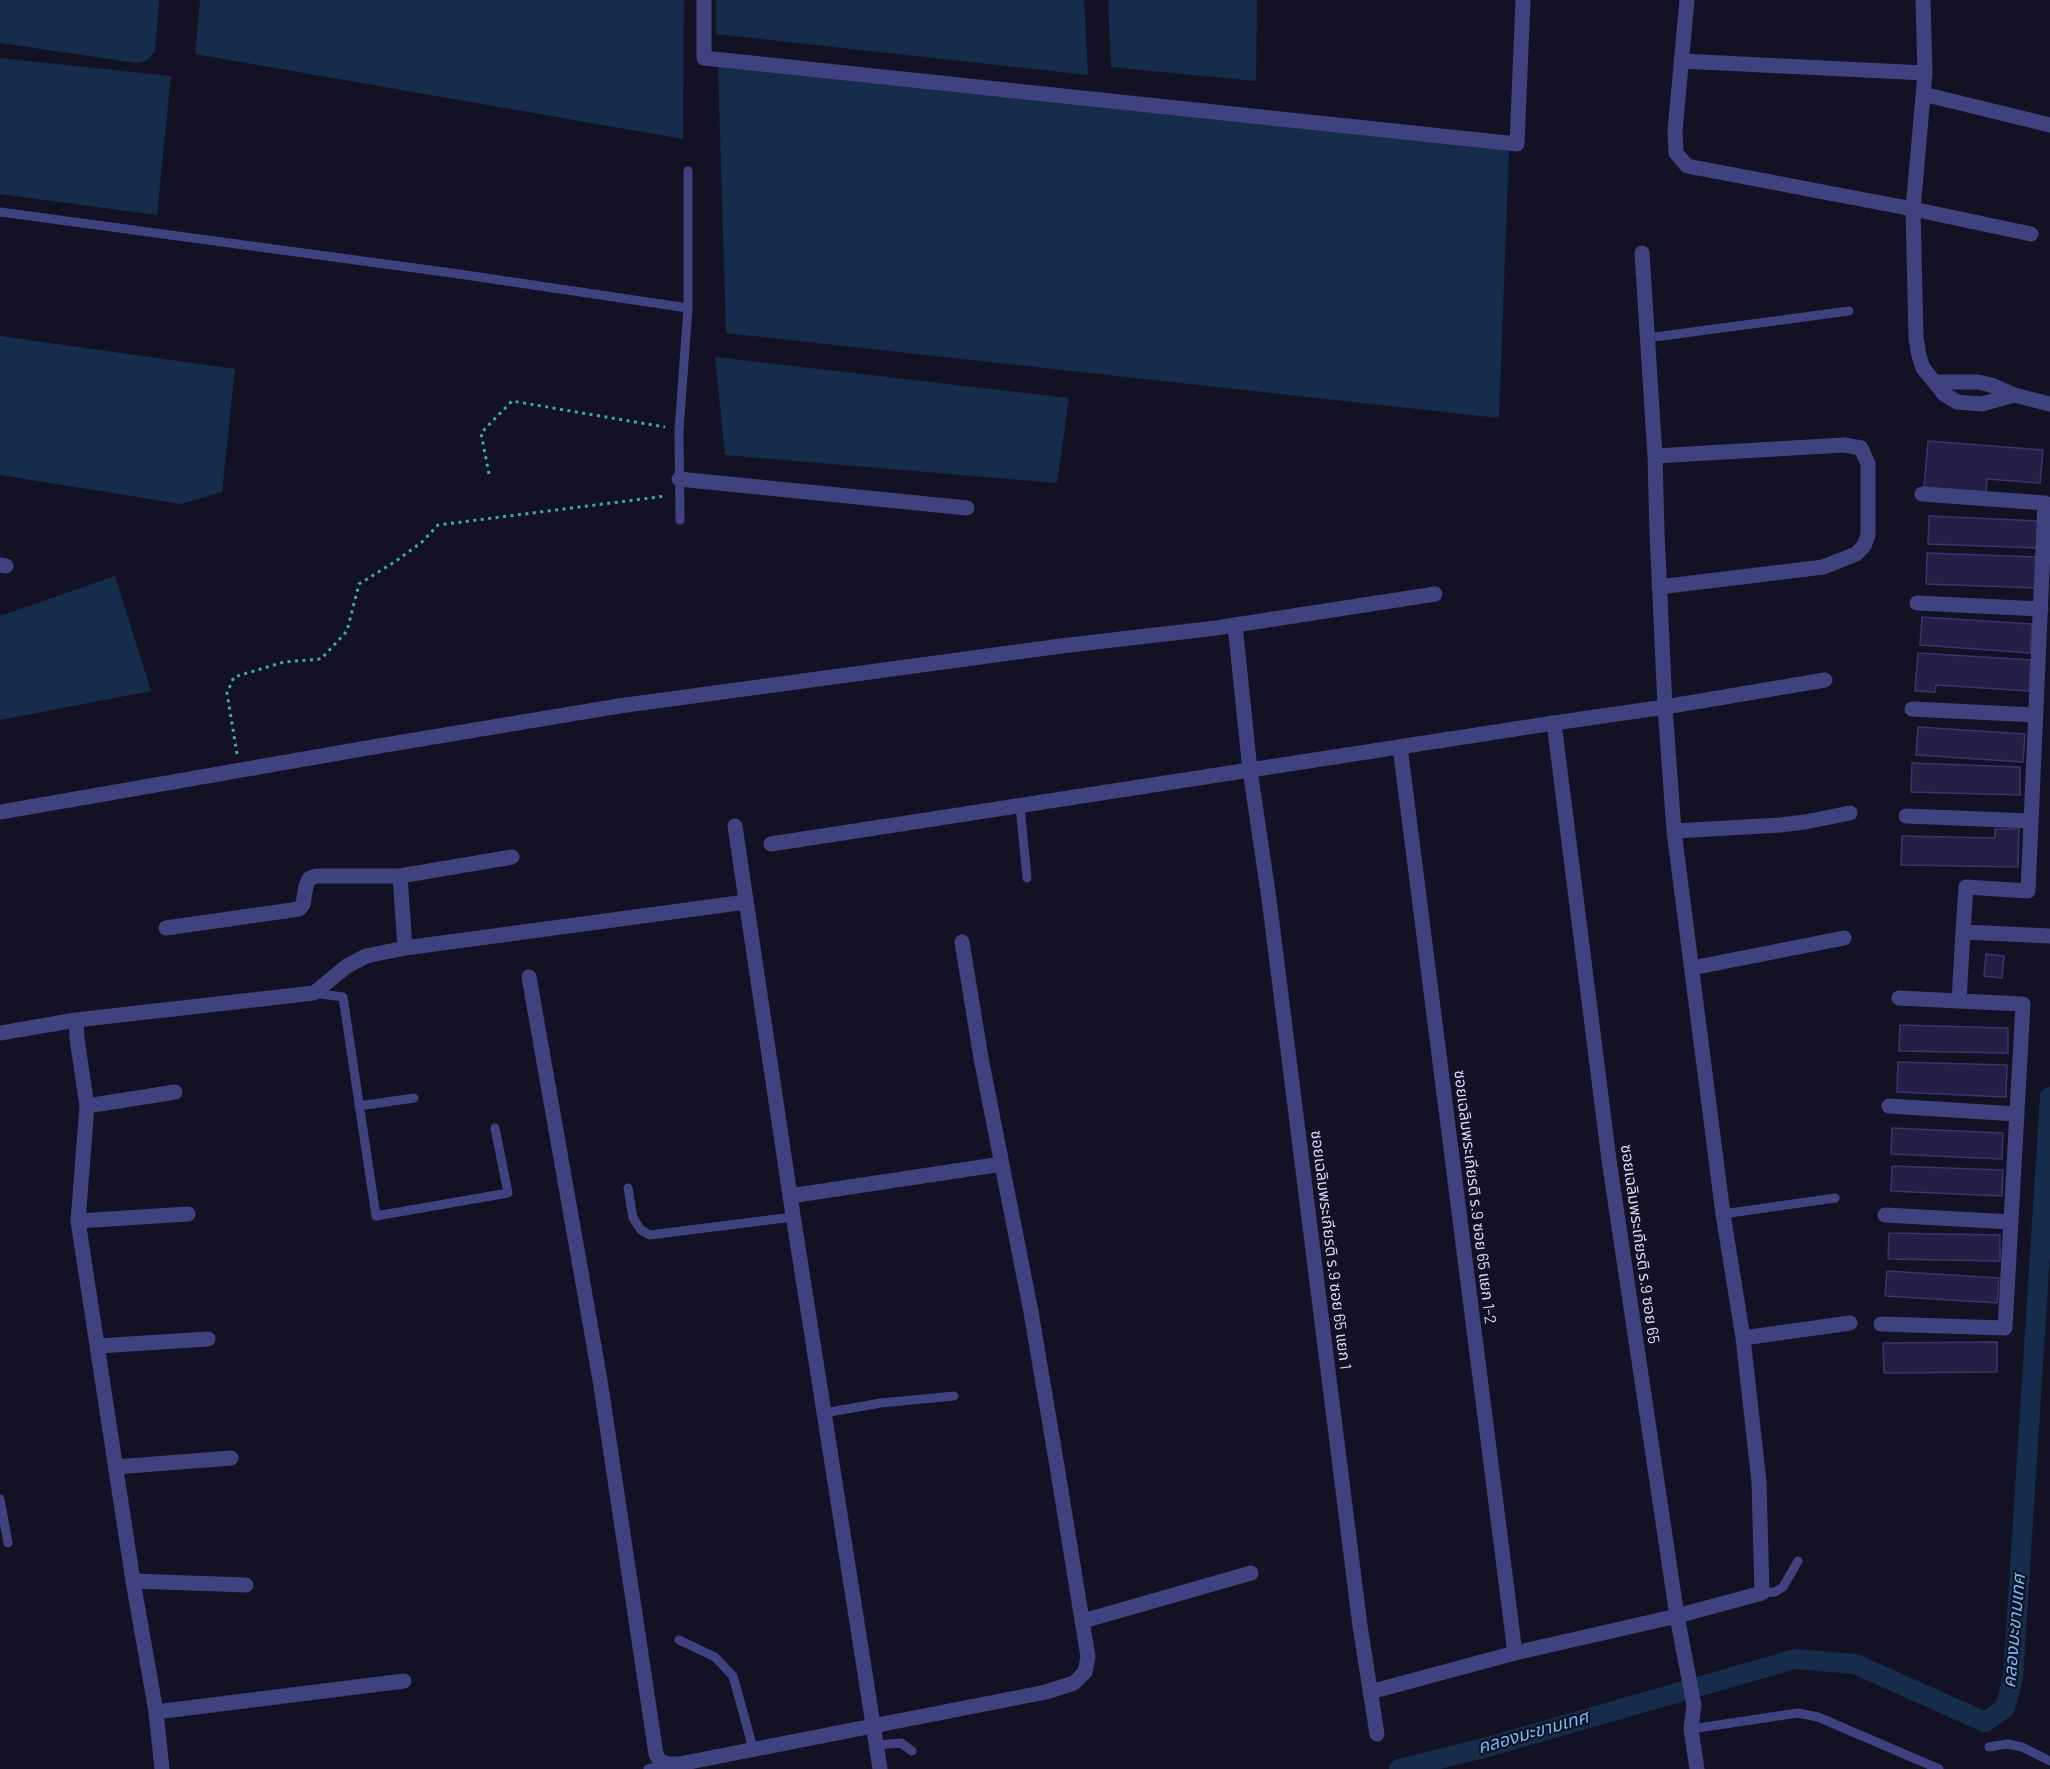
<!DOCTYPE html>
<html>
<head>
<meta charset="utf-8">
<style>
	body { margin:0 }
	canvas { display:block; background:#131124 }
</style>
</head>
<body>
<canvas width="2050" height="1769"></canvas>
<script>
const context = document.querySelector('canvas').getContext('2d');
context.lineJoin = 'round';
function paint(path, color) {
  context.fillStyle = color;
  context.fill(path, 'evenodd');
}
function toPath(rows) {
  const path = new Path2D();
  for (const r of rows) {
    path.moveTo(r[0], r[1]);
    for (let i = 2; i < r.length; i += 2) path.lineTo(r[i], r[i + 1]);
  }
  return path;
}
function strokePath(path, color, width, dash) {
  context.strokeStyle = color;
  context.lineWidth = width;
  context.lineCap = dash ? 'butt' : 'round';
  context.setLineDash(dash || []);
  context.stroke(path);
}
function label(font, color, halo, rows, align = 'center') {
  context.font = font + ' Barlow,"Noto Sans Thai",sans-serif';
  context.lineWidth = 4.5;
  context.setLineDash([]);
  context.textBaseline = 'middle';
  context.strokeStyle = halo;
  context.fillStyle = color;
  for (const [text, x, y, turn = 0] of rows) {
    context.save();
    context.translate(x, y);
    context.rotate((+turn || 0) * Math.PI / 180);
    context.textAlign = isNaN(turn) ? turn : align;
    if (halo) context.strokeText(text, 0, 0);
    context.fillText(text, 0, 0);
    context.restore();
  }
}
paint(toPath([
	[0,0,159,0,155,52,146,61,137,63,0,43],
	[200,0,684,0,683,139,195,54],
	[716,0,1084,0,1088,75,716,34],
	[1108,0,1257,0,1256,81,1111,67],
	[0,58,171,76,157,215,0,194],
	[718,67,1509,150,1499,418,726,333],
	[0,336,235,369,222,492,181,504,0,475],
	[715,357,1069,398,1057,483,725,455],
	[115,576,151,691,0,720,0,616]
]), '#152c4a');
strokePath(toPath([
	[1399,1769,1491,1746,1795,1659,1855,1664,1985,1722,2005,1708,2013,1678,2050,1097]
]), '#152c4a', 20);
const building = toPath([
	[1928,441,2043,450,2040,483,1987,479,1986,492,1924,487,1928,441],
	[1929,516,2039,521,2038,548,1928,544,1929,516],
	[1927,553,2036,557,2035,588,1926,584,1927,553],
	[1922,617,2032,624,2030,653,1920,645,1922,617],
	[1918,653,2031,660,2029,691,1936,685,1935,692,1915,691,1918,653],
	[1918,727,2025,734,2023,762,1916,755,1918,727],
	[1912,763,2020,767,2020,795,1911,792,1912,763],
	[1995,829,2019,829,2018,867,1901,865,1902,836,1995,838,1995,829],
	[1986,954,2004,956,2002,978,1984,976,1986,954],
	[1900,1025,2008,1028,2008,1053,1899,1051,1900,1025],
	[1898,1062,2007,1065,2006,1097,1897,1092,1898,1062],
	[1892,1128,2003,1133,2002,1159,1891,1154,1892,1128],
	[1892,1166,2003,1170,2002,1196,1891,1191,1892,1166],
	[1889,1233,2000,1235,2000,1261,1888,1259,1889,1233],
	[1887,1271,1999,1278,1997,1303,1885,1296,1887,1271],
	[1997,1342,1997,1372,1884,1373,1883,1343,1997,1342]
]);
paint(building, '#241f44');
strokePath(building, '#3c336d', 1.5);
strokePath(toPath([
	[489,474,481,433,512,401,665,427],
	[237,754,227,693,234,677,284,662,321,659,347,631,359,584,396,561,422,542,438,525,666,496]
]), '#3bada0', 3, [3, 4.5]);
strokePath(toPath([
	[0,212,459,274,688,308],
	[1647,338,1849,311],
	[680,520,679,430,688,308,688,171],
	[1020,806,1027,878],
	[314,993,343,997,376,1216,508,1193,495,1128],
	[359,1106,414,1098],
	[628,1188,633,1218,641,1230,650,1235,793,1217],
	[1723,1214,1835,1198],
	[824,1413,881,1403,954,1396],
	[0,1499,8,1543],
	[1762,1593,1775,1592,1783,1587,1798,1561],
	[679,1640,715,1657,733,1676,753,1748],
	[1691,1729,1798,1713,1818,1717,1939,1769],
	[877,1745,901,1743,912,1751],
	[1989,1747,2007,1744,2022,1747,2050,1761],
	[648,1769,666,1765]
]), '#40417f', 9);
strokePath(toPath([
	[704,0,704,58,1517,144,1523,0],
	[1687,0,1675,131,1676,153,1687,166,1913,209,2031,234],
	[1923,0,1925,73,1913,209,1916,338,1919,356,1923,368,1944,394,1957,402,1982,404,2014,395],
	[1681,61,1925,73],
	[1923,94,2050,125],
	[1935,382,1978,382,1991,385,2014,395,2050,404],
	[1655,456,1844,445,1861,448,1868,464,1868,535,1864,546,1856,554,1823,567,1659,587],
	[679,479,967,508],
	[1922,494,2045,503,2028,891,1966,887,1963,932],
	[0,565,6,566],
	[1917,603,2041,609],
	[1235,625,1250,770,1269,899,1360,1626,1377,1734],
	[1912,709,2036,715],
	[1554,723,1609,1160,1677,1616,1694,1705,1691,1729,1697,1769],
	[1400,747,1515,1653],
	[0,812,379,746,619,706,1061,646,1216,628,1435,594],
	[1906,816,2031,821],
	[735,826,790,1196,880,1769],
	[1674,831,1780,825,1805,822,1850,813],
	[771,844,1554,723,1665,707,1825,680],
	[400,876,405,948],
	[166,928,299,909,303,904,306,886,309,879,316,876,400,876,512,857],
	[1692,968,1844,938],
	[529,977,600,1380,656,1754,660,1761,668,1764,679,1764,1046,1692,1074,1683,1085,1672,1088,1657,1057,1466,1031,1312,981,1058,962,942],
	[1899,998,1959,1001],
	[76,1020,77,1039,87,1106,78,1221,133,1581,156,1712,162,1769],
	[0,1033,76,1020,314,993,347,966,366,956,405,948,746,902],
	[87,1106,175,1092],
	[1889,1106,2017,1114],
	[790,1196,1002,1164],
	[1885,1215,2011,1222],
	[78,1221,188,1214],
	[1881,1324,2005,1328,2023,1004,1959,1001,1963,932,2050,936],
	[1743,1338,1850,1323],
	[98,1346,208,1339],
	[116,1467,231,1458],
	[133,1581,246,1585],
	[1083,1621,1251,1573],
	[1370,1692,1515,1653,1677,1616,1762,1593,1759,1482,1743,1338,1723,1214,1674,831,1665,707,1657,532,1655,456,1642,253],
	[156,1712,404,1681]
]), '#40417f', 15);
label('16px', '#dad8fb', '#131124', [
	["ซอยเฉลิมพระเกียรติ ร.9 ซอย 65 แยก 1-2",1475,1197,83],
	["ซอยเฉลิมพระเกียรติ ร.9 ซอย 65",1640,1244,82],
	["ซอยเฉลิมพระเกียรติ ร.9 ซอย 65 แยก 1",1331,1250,83]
]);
label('italic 18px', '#6fbcf2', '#131124', [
	["คลองมะขามเทศ",2014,1631,-85],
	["คลองมะขามเทศ",1533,1732,-16]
]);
</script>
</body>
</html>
